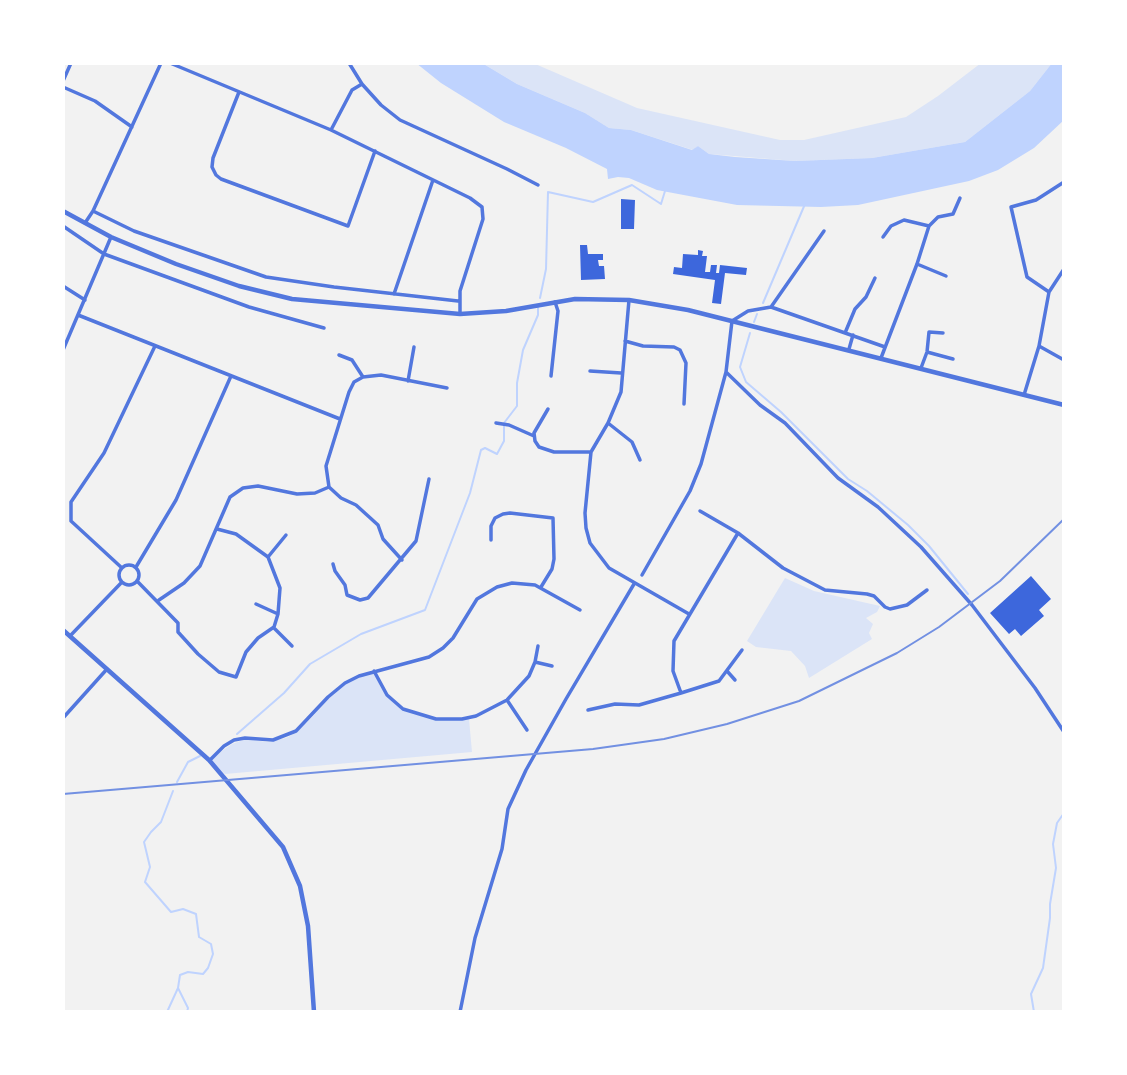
<!DOCTYPE html>
<html>
<head>
<meta charset="utf-8">
<style>
	body { margin:0 }
	#map { position:relative; width:1127px; height:1075px; overflow:hidden; background:#f2f2f2; font-family:Cabin,sans-serif }
	canvas { display:block }
	.frame { position:absolute; inset:0; border:65px solid #fff; pointer-events:none }
</style>
</head>
<body>
<div id="map">
<canvas width="1127" height="1075"></canvas>
<div class="frame"></div>
</div>
<script>
const context = document.querySelector('canvas').getContext('2d');
context.lineJoin = 'round';
function paint(path, color) {
  context.fillStyle = color;
  context.fill(path, 'evenodd');
}
function toPath(rows) {
  const path = new Path2D();
  for (const r of rows) {
    if (r.length === 3) {
      path.moveTo(r[0] + r[2], r[1]);
      path.arc(r[0], r[1], r[2], 0, 2 * Math.PI);
      continue;
    }
    path.moveTo(r[0], r[1]);
    for (let i = 2; i < r.length; i += 2) path.lineTo(r[i], r[i + 1]);
  }
  return path;
}
function strokePath(path, color, width, dash) {
  context.strokeStyle = color;
  context.lineWidth = width;
  context.lineCap = dash ? 'butt' : 'round';
  context.setLineDash(dash || []);
  context.stroke(path);
}
paint(toPath([
	[482,63,533,63,637,108,780,140,804,140,906,117,938,96,981,63,1052,63,1030,91,965,142,872,158,795,161,709,154,698,146,693,150,631,130,609,128,585,113,517,84],
	[785,578,814,591,880,606,877,612,866,618,873,624,869,633,872,639,809,678,805,666,791,651,756,647,747,641],
	[375,671,389,696,403,709,433,719,469,719,472,752,225,774,209,760,232,744,246,739,267,742,286,738,297,732,314,715,328,697,347,683]
]), '#dbe4f7');
paint(toPath([
	[416,63,482,63,517,84,585,113,609,128,631,130,692,150,698,146,709,154,735,157,795,161,872,158,965,142,1030,91,1052,63,1064,63,1064,120,1034,148,998,170,969,181,858,205,821,207,737,205,657,190,629,178,618,177,608,179,607,169,566,148,504,122,441,83]
]), '#bfd3fe');
strokePath(toPath([
	[540,298,546,269,548,192,593,202,632,185,661,204,665,191],
	[763,303,805,204],
	[754,322,757,314],
	[750,333,740,367,746,382,781,412,848,479,867,491,908,525,929,546,968,594],
	[504,423,517,406,517,383,523,350,538,315,538,307],
	[237,734,284,693,310,664,361,634,425,610,470,493,481,450,485,448,497,454,504,441,504,425],
	[177,782,188,762,200,756],
	[178,988,188,1008,187,1012],
	[167,1012,178,988,180,975,188,972,203,974,208,968,213,954,211,944,199,937,196,914,183,909,171,912,145,882,150,867,144,842,151,832,161,822,173,791],
	[1034,1012,1031,994,1043,968,1050,918,1050,904,1056,868,1053,844,1057,823,1064,813]
]), '#bfd3fe', 2);
paint(toPath([
	[621,199,635,200,634,229,621,229],
	[580,245,587,245,588,254,603,254,603,260,598,260,599,266,604,266,605,279,581,280],
	[698,250,703,251,702,256,707,256,705,272,710,272,711,265,717,265,716,273,719,273,720,265,747,268,746,275,725,273,721,304,712,303,715,280,673,274,674,267,682,268,683,254,698,255],
	[1031,576,1051,599,1039,610,1044,616,1021,636,1015,629,1009,634,990,613]
]), '#3d67dc');
strokePath(toPath([
	[170,63,331,130,470,198,482,207,483,219,460,291,460,314],
	[349,63,362,84,381,105,400,120,507,169,538,185],
	[63,81,71,63],
	[63,87,95,101,132,127],
	[239,92,213,158,212,167,216,175,221,179,348,226,375,151],
	[331,130,352,90,362,84],
	[93,211,134,231,266,277,334,287,458,301],
	[85,223,93,211,161,63],
	[63,226,104,254,249,307,324,328],
	[883,237,891,226,904,220,929,226],
	[917,264,946,276],
	[63,286,85,300],
	[1049,292,1027,277,1011,207,1036,200,1064,182],
	[394,294,433,180],
	[629,300,621,392,608,423,591,452,585,513,586,528,590,543,609,568,689,614],
	[771,307,824,231],
	[78,315,340,419],
	[845,333,855,309,866,297,875,278],
	[625,341,643,346,674,347,680,350,686,363,684,404],
	[1039,346,1064,360],
	[849,349,853,335],
	[63,350,111,237],
	[927,352,953,359],
	[339,355,352,360,363,377],
	[881,358,917,264,929,226,938,217,953,214,960,198],
	[921,368,927,352,929,332,943,333],
	[590,371,621,373],
	[726,372,760,405,785,423,838,478,878,507,921,547,972,605,1035,688,1064,732],
	[551,376,558,311,555,302],
	[408,381,414,347],
	[1024,395,1039,346,1049,292,1064,269],
	[548,409,534,433,535,441,539,447,554,452,591,452],
	[496,423,509,425,534,436],
	[608,423,632,442,640,460],
	[700,511,738,533,674,641,673,671,681,693,719,681,742,650],
	[738,533,783,568,825,590,867,594,874,596,885,607,890,609,907,605,927,590],
	[491,540,491,526,495,518,503,514,510,513,553,518,554,559,552,569,541,587],
	[268,557,286,535],
	[402,560,383,539,378,525,356,505,341,498,329,487,326,466,349,392,354,382,363,377,381,375,447,388],
	[333,564,335,571,345,585,347,595,360,600,368,598,416,541,429,479],
	[129,575,10],
	[136,567,176,500,231,376],
	[122,568,71,521,71,502,104,453,155,346],
	[642,575,690,491,701,464,726,372,732,321,748,311,771,307,885,347],
	[137,581,178,623,178,632,198,654,219,672,236,677,246,652,258,638,274,627,278,614,280,588,268,557,236,534,217,529],
	[159,600,184,583,200,566,230,497,243,488,258,486,297,494,315,493,329,487],
	[256,604,278,614],
	[274,628,292,646],
	[70,636,122,582],
	[535,662,552,666],
	[374,671,387,695,403,709,436,719,462,719,476,716,507,700,529,676,535,662,538,646],
	[727,671,735,680],
	[507,700,527,730],
	[588,710,615,704,639,705,681,693],
	[63,718,107,669],
	[210,760,224,746,234,740,245,738,273,740,296,731,328,697,345,683,359,676,429,657,443,648,453,638,477,599,497,587,512,583,535,585,580,610],
	[460,1012,475,938,502,849,508,809,526,770,566,699,634,584]
]), '#5277de', 3.5);
strokePath(toPath([
	[63,211,111,237,176,264,239,286,292,299,460,314,506,311,575,299,629,300,688,310,1064,405],
	[63,630,209,760,283,847,300,886,308,926,314,1012]
]), '#5277de', 4.5);
strokePath(toPath([
	[63,794,593,749,664,739,727,724,799,701,897,653,939,627,1000,581,1064,519]
]), '#7290e2', 2);
</script>
</body>
</html>
